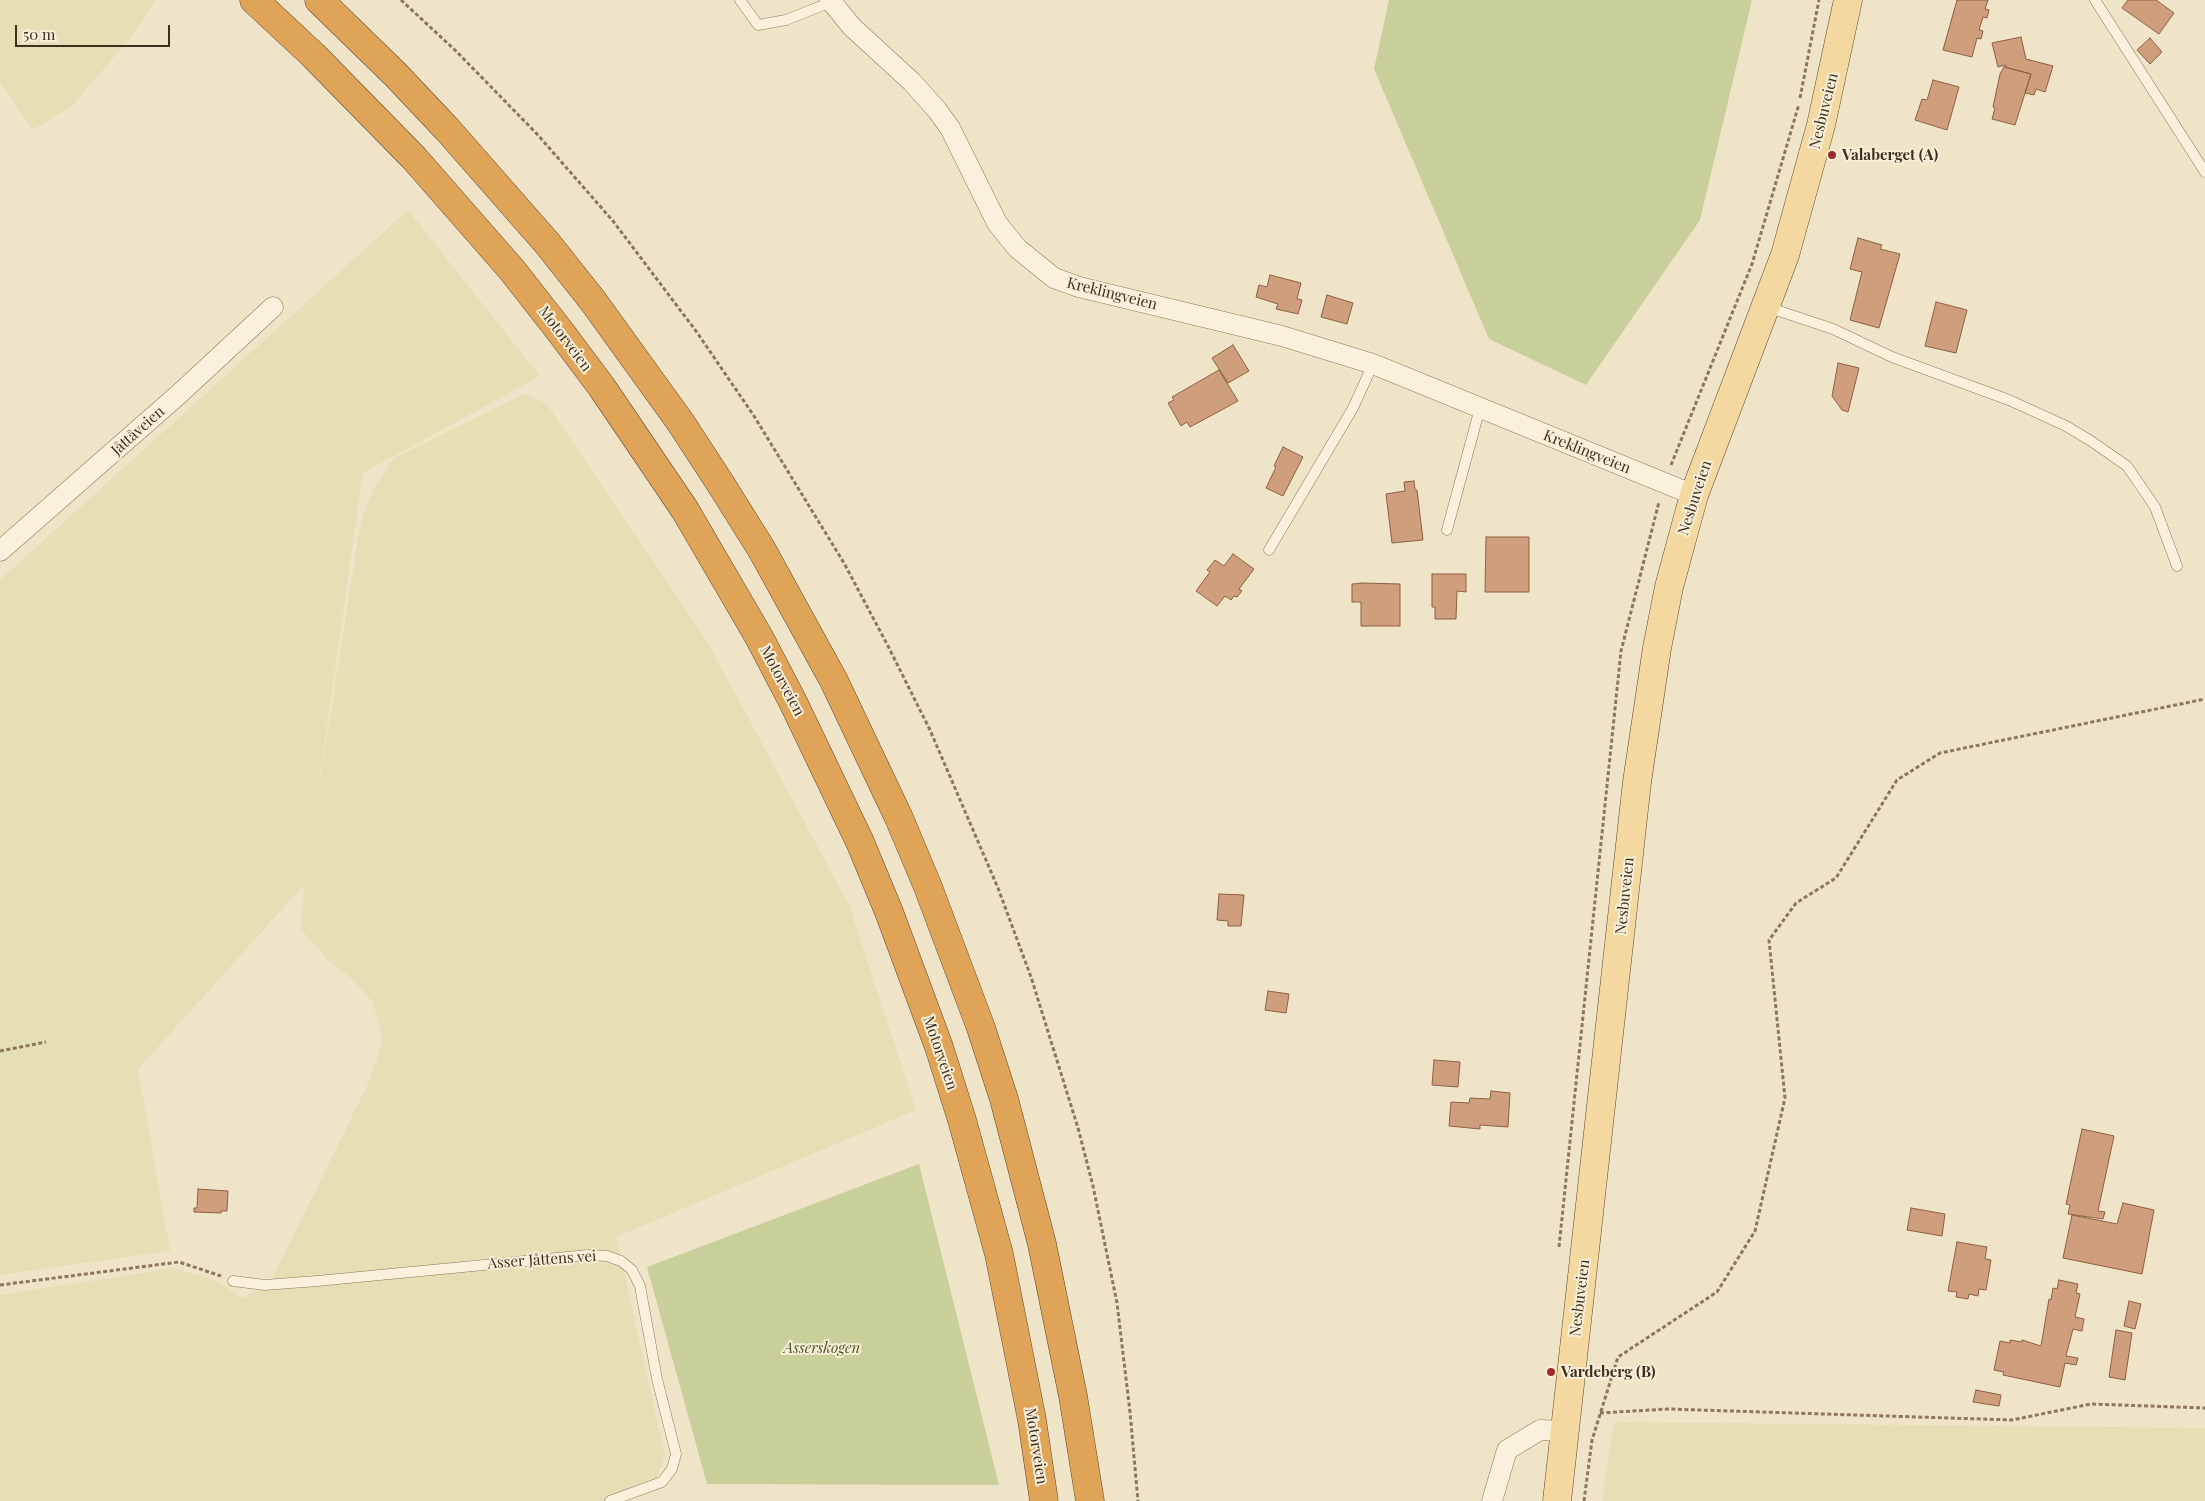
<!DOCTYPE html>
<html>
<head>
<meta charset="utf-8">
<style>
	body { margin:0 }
	#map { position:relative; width:2205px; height:1501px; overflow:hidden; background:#f0e4c8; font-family:"Playfair Display",serif }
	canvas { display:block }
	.scale { position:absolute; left:15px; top:25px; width:155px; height:22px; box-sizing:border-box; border:2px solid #3d2e20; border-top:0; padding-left:6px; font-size:15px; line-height:18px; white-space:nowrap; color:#3d2e20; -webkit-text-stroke:4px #f7eed8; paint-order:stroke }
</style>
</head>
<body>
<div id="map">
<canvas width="2205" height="1501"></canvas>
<div class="scale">50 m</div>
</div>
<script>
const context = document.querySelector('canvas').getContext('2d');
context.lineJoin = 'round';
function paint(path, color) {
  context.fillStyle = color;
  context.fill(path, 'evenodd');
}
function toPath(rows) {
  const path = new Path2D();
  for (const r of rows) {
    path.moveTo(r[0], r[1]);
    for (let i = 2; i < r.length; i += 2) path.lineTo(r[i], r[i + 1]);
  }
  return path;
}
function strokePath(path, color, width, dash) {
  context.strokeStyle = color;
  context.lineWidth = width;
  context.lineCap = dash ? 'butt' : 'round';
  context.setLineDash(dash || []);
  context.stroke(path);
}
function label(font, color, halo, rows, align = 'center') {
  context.font = font + ' "Playfair Display",serif';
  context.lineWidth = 4;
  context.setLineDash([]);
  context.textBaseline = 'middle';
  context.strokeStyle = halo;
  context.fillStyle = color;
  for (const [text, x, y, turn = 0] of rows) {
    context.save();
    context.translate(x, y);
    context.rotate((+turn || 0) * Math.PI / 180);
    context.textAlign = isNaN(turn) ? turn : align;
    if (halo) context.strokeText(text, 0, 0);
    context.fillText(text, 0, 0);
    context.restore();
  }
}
paint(toPath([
	[0,0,156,0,132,36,71,107,32,130,0,82],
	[408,210,540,376,363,473,313,826,360,525,373,489,393,459,524,394,546,403,707,641,849,905,916,1110,616,1237,665,1456,656,1480,605,1501,0,1501,0,1295,175,1268,219,1282,242,1298,269,1285,368,1084,383,1041,373,1002,352,979,330,962,301,929,304,885,138,1069,170,1251,0,1275,0,580],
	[1614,1422,2205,1428,2205,1501,1602,1501]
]), '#e6deb5');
paint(toPath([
	[1389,0,1752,0,1700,220,1586,385,1489,339,1374,69],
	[919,1164,999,1485,707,1484,647,1267]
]), '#c9cf9b');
const building = toPath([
	[1957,0,1988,0,1985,9,1989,10,1987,18,1983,17,1979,30,1983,31,1981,39,1977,38,1972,57,1943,50,1957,0],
	[2128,0,2156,0,2174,13,2159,34,2122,8,2128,0],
	[2021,37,2026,59,2053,66,2045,92,2036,89,2034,95,2025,93,2031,74,2005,67,2006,65,1998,67,1992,43,2021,37],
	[2150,38,2162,52,2150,64,2137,50,2150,38],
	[2004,67,2031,74,2015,125,1992,119,1995,108,1993,107,2000,74,2004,67],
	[1933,80,1959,87,1947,130,1915,120,1922,99,1927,100,1933,80],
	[1858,238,1882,245,1880,249,1900,254,1879,328,1850,320,1862,272,1850,269,1858,238],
	[1270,275,1301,283,1297,299,1302,300,1298,314,1276,309,1278,304,1256,297,1259,285,1267,287,1270,275],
	[1327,295,1353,303,1347,324,1321,317,1327,295],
	[1936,302,1967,310,1956,353,1925,346,1936,302],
	[1233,345,1249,371,1228,383,1212,358,1233,345],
	[1838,363,1859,368,1848,412,1842,410,1832,396,1838,363],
	[1219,370,1238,401,1190,427,1187,422,1181,426,1168,403,1174,400,1172,397,1219,370],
	[1283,447,1303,457,1283,496,1266,488,1276,467,1274,466,1283,447],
	[1414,481,1415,490,1417,490,1423,540,1392,543,1386,494,1405,491,1404,482,1414,481],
	[1486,537,1529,537,1529,592,1485,592,1486,537],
	[1233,554,1254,569,1239,589,1242,591,1237,597,1234,596,1231,600,1225,596,1217,606,1196,591,1210,572,1207,570,1215,560,1224,566,1233,554],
	[1432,574,1466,574,1466,592,1457,591,1456,619,1435,619,1435,607,1432,607,1432,574],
	[1362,583,1400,584,1400,626,1361,626,1361,602,1352,602,1352,584,1362,583],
	[1219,894,1244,895,1241,926,1228,926,1228,921,1217,920,1219,894],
	[1268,991,1289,994,1286,1013,1265,1010,1268,991],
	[1434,1060,1460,1062,1458,1087,1432,1085,1434,1060],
	[1491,1091,1510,1093,1508,1127,1480,1125,1480,1129,1449,1126,1451,1102,1469,1103,1470,1098,1490,1099,1491,1091],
	[2082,1129,2114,1136,2098,1211,2105,1212,2103,1219,2068,1214,2070,1205,2066,1204,2082,1129],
	[198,1189,228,1191,227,1211,221,1211,221,1213,194,1212,194,1208,197,1208,198,1189],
	[2123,1203,2154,1210,2142,1274,2063,1258,2072,1215,2117,1224,2123,1203],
	[1911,1208,1945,1214,1942,1236,1907,1230,1911,1208],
	[1957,1242,1987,1247,1985,1259,1991,1260,1986,1290,1979,1289,1978,1296,1969,1294,1968,1299,1956,1297,1957,1292,1948,1291,1957,1242],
	[2059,1280,2078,1284,2076,1293,2080,1294,2075,1317,2084,1319,2082,1331,2073,1329,2066,1356,2078,1358,2076,1365,2065,1363,2060,1387,2003,1375,2004,1372,1994,1370,2000,1341,2010,1343,2010,1340,2022,1342,2022,1340,2041,1346,2049,1299,2051,1300,2053,1288,2057,1289,2059,1280],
	[2129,1301,2141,1304,2135,1329,2124,1326,2129,1301],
	[2116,1330,2132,1333,2125,1380,2109,1377,2116,1330],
	[1976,1390,2001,1395,1999,1406,1973,1402,1976,1390]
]);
paint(building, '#cf9f7d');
strokePath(building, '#8d5f41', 1);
const service = toPath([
	[740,0,758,25,786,20,831,2],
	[2095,0,2205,172],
	[1767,307,1833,329,1892,357,2009,400,2066,426,2091,441,2127,466,2155,507,2177,566],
	[1447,530,1480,408],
	[1269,550,1353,408,1373,364],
	[233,1281,265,1285,317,1281,588,1255,607,1256,621,1261,632,1270,640,1286,657,1379,676,1454,672,1469,662,1482,610,1501]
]);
const minor = toPath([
	[830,0,852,27,912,82,937,110,950,128,997,223,1017,248,1054,278,1079,287,1282,336,1373,364,1694,495],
	[0,551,178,395,273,307],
	[1492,1501,1507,1450,1540,1430,1565,1431]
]);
const primary = toPath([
	[1557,1501,1637,782,1657,648,1669,587,1694,495,1785,255,1821,125,1848,0]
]);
const motorway = toPath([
	[254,0,313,55,414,158,512,270,559,330,601,386,685,510,759,637,793,702,860,842,889,912,939,1047,962,1120,999,1254,1032,1420,1044,1501],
	[319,0,395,74,447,129,547,243,593,301,681,423,722,486,762,550,834,681,899,818,928,887,981,1028,1004,1099,1042,1244,1073,1396,1090,1501]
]);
strokePath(service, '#8d765c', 11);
strokePath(minor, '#8d765c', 21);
strokePath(primary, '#5b4430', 29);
strokePath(motorway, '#5b4430', 29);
strokePath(toPath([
	[401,0,456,51,537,134,613,221,696,331,754,416,844,563,888,646,930,730,998,888,1031,977,1078,1128,1093,1186,1117,1303,1130,1412,1138,1501],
	[1800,98,1819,0],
	[1671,465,1752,264,1799,104],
	[0,1051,46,1042],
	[1559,1247,1621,651,1659,502],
	[0,1285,179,1262,221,1276],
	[1600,1413,1668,1409,2012,1420,2091,1404,2205,1408],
	[1584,1501,1592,1440,1618,1357,1717,1292,1755,1231,1785,1098,1769,940,1796,903,1836,878,1897,780,1940,753,2205,699]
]), '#8d765c', 3, [4, 2.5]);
strokePath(service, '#faf1dc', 10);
strokePath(minor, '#faf1dc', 20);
strokePath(primary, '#f3d9a0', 28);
strokePath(motorway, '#e0a458', 28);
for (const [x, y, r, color] of [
	[1832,155,5,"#9e2a2b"],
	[1551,1372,5,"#9e2a2b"]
]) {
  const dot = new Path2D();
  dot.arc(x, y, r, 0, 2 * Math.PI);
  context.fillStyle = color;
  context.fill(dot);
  strokePath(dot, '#f7eed8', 2);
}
label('15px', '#3d2e20', '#f7eed8', [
	["Nesbuveien",1824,111,-76],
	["Kreklingveien",1112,294,14],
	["Motorveien",565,339,53],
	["Jåttåveien",138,431,-42],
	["Kreklingveien",1587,452,22],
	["Nesbuveien",1695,498,-72],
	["Motorveien",782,681,62],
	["Nesbuveien",1625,896,-84],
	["Motorveien",940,1053,71],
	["Asser Jåttens vei",542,1260,-4],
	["Nesbuveien",1580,1298,-83],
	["Motorveien",1036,1446,81]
]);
label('bold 15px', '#3d2e20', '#f7eed8', [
	["Valaberget (A)",1842,155],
	["Vardeberg (B)",1561,1372]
], 'left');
label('italic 15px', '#4d5a26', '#f7eed8', [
	["Asserskogen",822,1348]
]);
</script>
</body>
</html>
